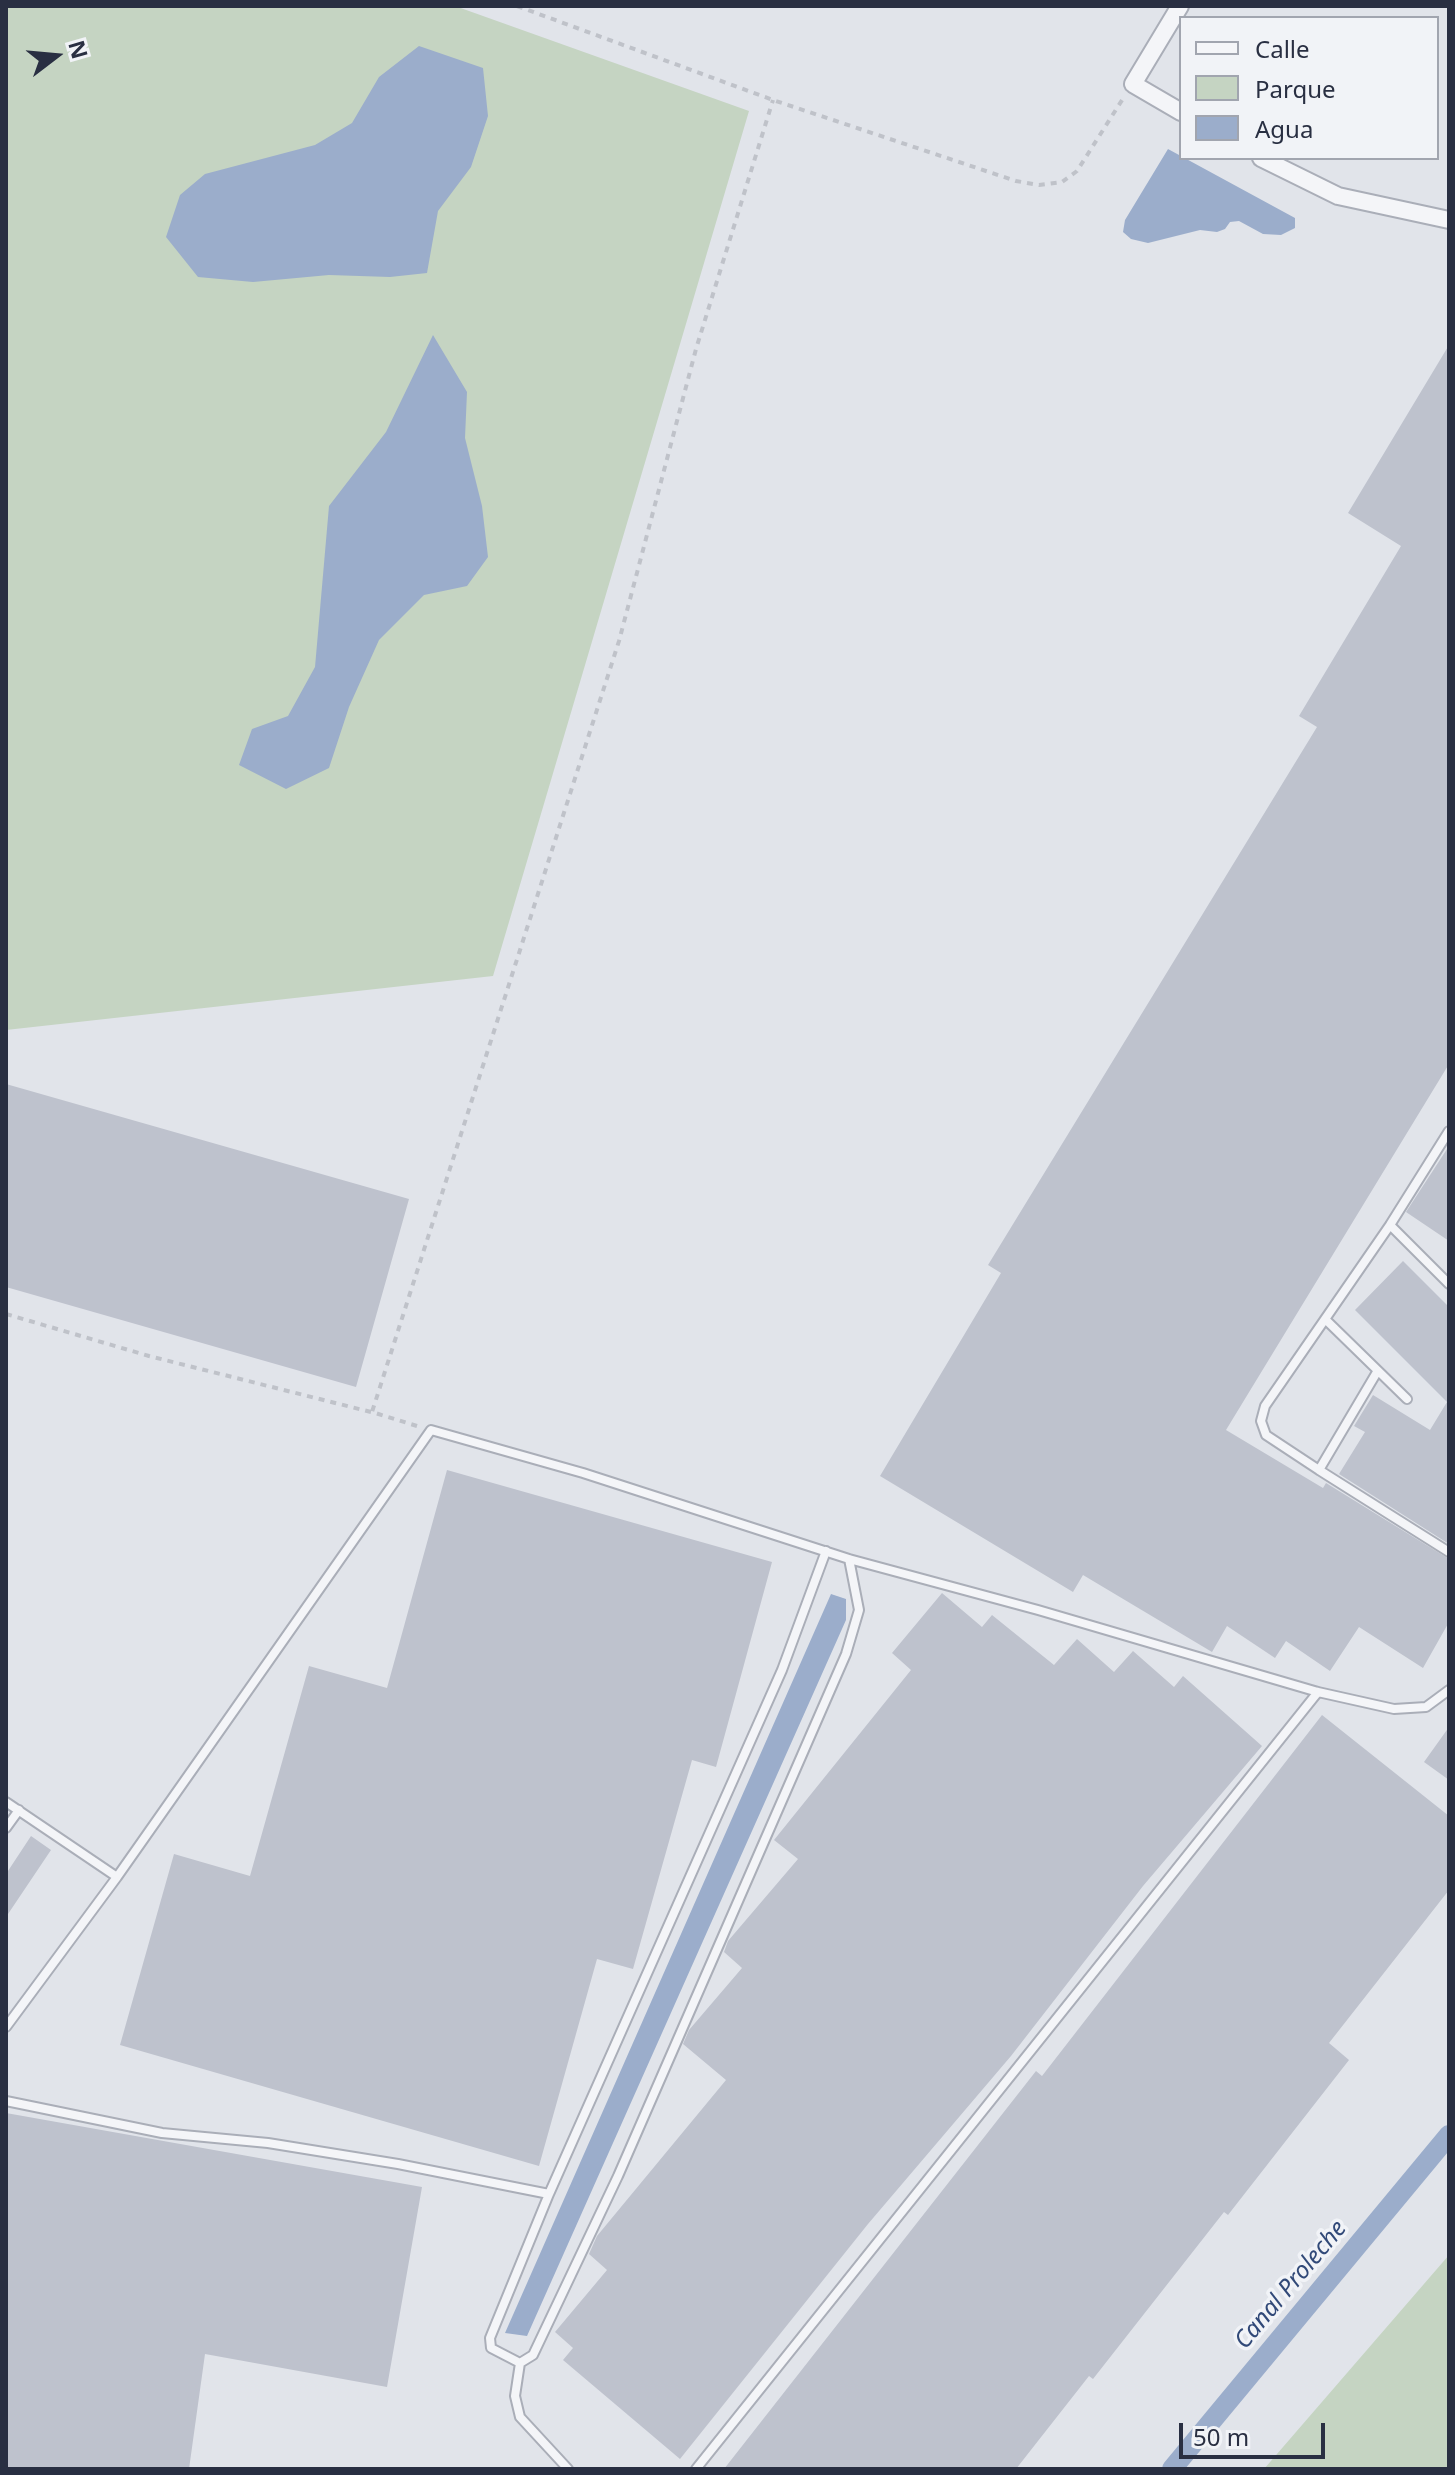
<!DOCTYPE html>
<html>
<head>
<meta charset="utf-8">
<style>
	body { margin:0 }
	#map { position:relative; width:1455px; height:2475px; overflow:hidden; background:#e1e4ea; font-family:"Noto Sans",sans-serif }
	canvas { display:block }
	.frame { position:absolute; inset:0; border:8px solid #292f42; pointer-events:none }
	.legend { position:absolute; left:1179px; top:16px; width:260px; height:144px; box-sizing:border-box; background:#f1f3f7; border:2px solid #a1a5af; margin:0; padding:10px 14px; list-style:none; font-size:24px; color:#292f42 }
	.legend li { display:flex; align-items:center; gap:16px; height:40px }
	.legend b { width:40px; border:2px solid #a1a5af }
	.north { position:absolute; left:16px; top:16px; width:80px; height:80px; -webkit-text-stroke:6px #f1f3f7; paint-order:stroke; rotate:74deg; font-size:22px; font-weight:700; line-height:32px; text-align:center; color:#292f42 }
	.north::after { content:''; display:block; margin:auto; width:28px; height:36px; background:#292f42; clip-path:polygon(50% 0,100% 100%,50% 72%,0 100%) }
	.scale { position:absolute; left:1179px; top:2423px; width:146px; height:36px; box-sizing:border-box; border:4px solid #292f42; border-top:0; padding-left:10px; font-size:24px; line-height:28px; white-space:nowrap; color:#292f42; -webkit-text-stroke:6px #f1f3f7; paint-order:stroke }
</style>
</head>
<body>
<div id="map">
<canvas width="1455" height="2475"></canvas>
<div class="frame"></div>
<ul class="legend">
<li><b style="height:10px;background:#f4f5f8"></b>Calle</li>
<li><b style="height:22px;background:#c5d4c2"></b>Parque</li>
<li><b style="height:22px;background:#9badcb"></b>Agua</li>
</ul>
<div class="north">N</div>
<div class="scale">50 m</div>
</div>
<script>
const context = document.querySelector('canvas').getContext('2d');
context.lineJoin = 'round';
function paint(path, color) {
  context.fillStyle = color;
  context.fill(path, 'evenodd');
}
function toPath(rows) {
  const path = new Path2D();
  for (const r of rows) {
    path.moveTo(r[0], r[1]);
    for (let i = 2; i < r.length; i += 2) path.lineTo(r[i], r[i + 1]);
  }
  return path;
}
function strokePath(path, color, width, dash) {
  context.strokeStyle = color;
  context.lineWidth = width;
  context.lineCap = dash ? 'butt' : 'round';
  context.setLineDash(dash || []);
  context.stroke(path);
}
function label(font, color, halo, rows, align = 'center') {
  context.font = font + ' "Noto Sans",sans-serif';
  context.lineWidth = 7;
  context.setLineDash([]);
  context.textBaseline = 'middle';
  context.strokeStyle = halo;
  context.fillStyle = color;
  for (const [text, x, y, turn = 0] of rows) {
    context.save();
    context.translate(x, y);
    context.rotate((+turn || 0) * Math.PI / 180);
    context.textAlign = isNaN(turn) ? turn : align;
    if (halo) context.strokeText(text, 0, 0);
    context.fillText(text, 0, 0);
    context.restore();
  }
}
paint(toPath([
	[6,6,455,6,749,111,493,976,6,1030],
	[1449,2255,1449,2469,1264,2469]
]), '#c5d4c2');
paint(toPath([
	[419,46,483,68,488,116,471,167,438,211,427,273,390,277,329,275,253,282,198,277,166,237,180,195,205,174,315,145,352,123,379,77],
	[1168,149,1295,218,1295,228,1281,235,1263,234,1239,221,1230,222,1225,229,1217,232,1200,230,1148,243,1131,239,1123,232,1125,220],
	[433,335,467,392,465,438,482,506,488,557,467,586,424,595,379,640,349,707,329,768,286,789,239,765,252,729,288,716,315,667,329,506,386,432],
	[831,1594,846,1599,846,1620,527,2336,505,2333]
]), '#9badcb');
strokePath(toPath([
	[1172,2469,1449,2135]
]), '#9badcb', 20);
paint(toPath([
	[1449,345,1449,1064,1226,1430,1323,1488,1326,1483,1449,1559,1449,1622,1423,1668,1359,1627,1330,1671,1286,1641,1275,1658,1227,1626,1212,1652,1083,1575,1073,1592,880,1476,1001,1273,988,1265,1317,727,1299,716,1401,546,1348,513],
	[6,1084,409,1199,356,1387,6,1287],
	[1449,1146,1449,1241,1406,1212],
	[1403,1261,1449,1307,1449,1544,1339,1474,1365,1432,1354,1426,1373,1395,1430,1430,1447,1402,1355,1310],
	[447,1470,772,1562,716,1767,692,1760,633,1969,597,1959,539,2166,120,2045,174,1854,250,1876,309,1666,387,1688],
	[942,1593,982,1627,992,1615,1054,1665,1077,1639,1114,1672,1133,1651,1174,1687,1183,1676,1262,1746,1143,1886,1011,2056,868,2224,680,2459,563,2360,573,2348,555,2332,607,2270,589,2254,597,2236,726,2080,683,2044,689,2030,742,1968,724,1952,728,1941,798,1859,774,1840,911,1670,892,1653],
	[1322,1715,1449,1816,1449,1890,1329,2043,1349,2060,1228,2215,1224,2212,1093,2379,1089,2376,1016,2469,724,2469,1036,2071,1042,2076],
	[1449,1727,1449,1780,1424,1762],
	[31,1836,51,1850,6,1917,6,1874],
	[6,2113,422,2187,387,2387,205,2354,189,2469,6,2469]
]), '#bec2cd');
const service = toPath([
	[1390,1225,1449,1284],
	[1325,1319,1407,1399],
	[1377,1372,1319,1470,1266,1435,1261,1421,1265,1406,1390,1225,1449,1131],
	[1319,1470,1449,1552],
	[6,1802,117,1877],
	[6,1828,19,1810],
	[6,2027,117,1877,431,1430,583,1473,849,1559,1038,1610,1318,1692,1394,1709,1426,1707,1449,1690],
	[6,2101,162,2133,268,2143,398,2164,549,2194],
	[520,2363,491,2348,490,2338,549,2194,782,1670,826,1551],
	[520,2363,533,2355,618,2176,846,1654,859,1610,849,1559],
	[520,2363,515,2396,520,2417,568,2469],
	[696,2469,1318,1692]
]);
const minor = toPath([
	[1180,6,1133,84,1181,112],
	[1261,158,1338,196,1449,220]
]);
strokePath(service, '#aaaeb8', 12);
strokePath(minor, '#aaaeb8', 20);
strokePath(toPath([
	[517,6,773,100,1016,181,1039,185,1062,182,1077,171,1124,97],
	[6,1314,149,1356,371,1412],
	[417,1426,372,1412,619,641,696,349,773,100]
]), '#bfc2c9', 4, [6, 6]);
strokePath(service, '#f4f5f8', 8);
strokePath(minor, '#f4f5f8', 16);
label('italic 24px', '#314978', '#f1f3f7', [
	["Canal Proleche",1291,2285,-50]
]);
</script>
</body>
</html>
